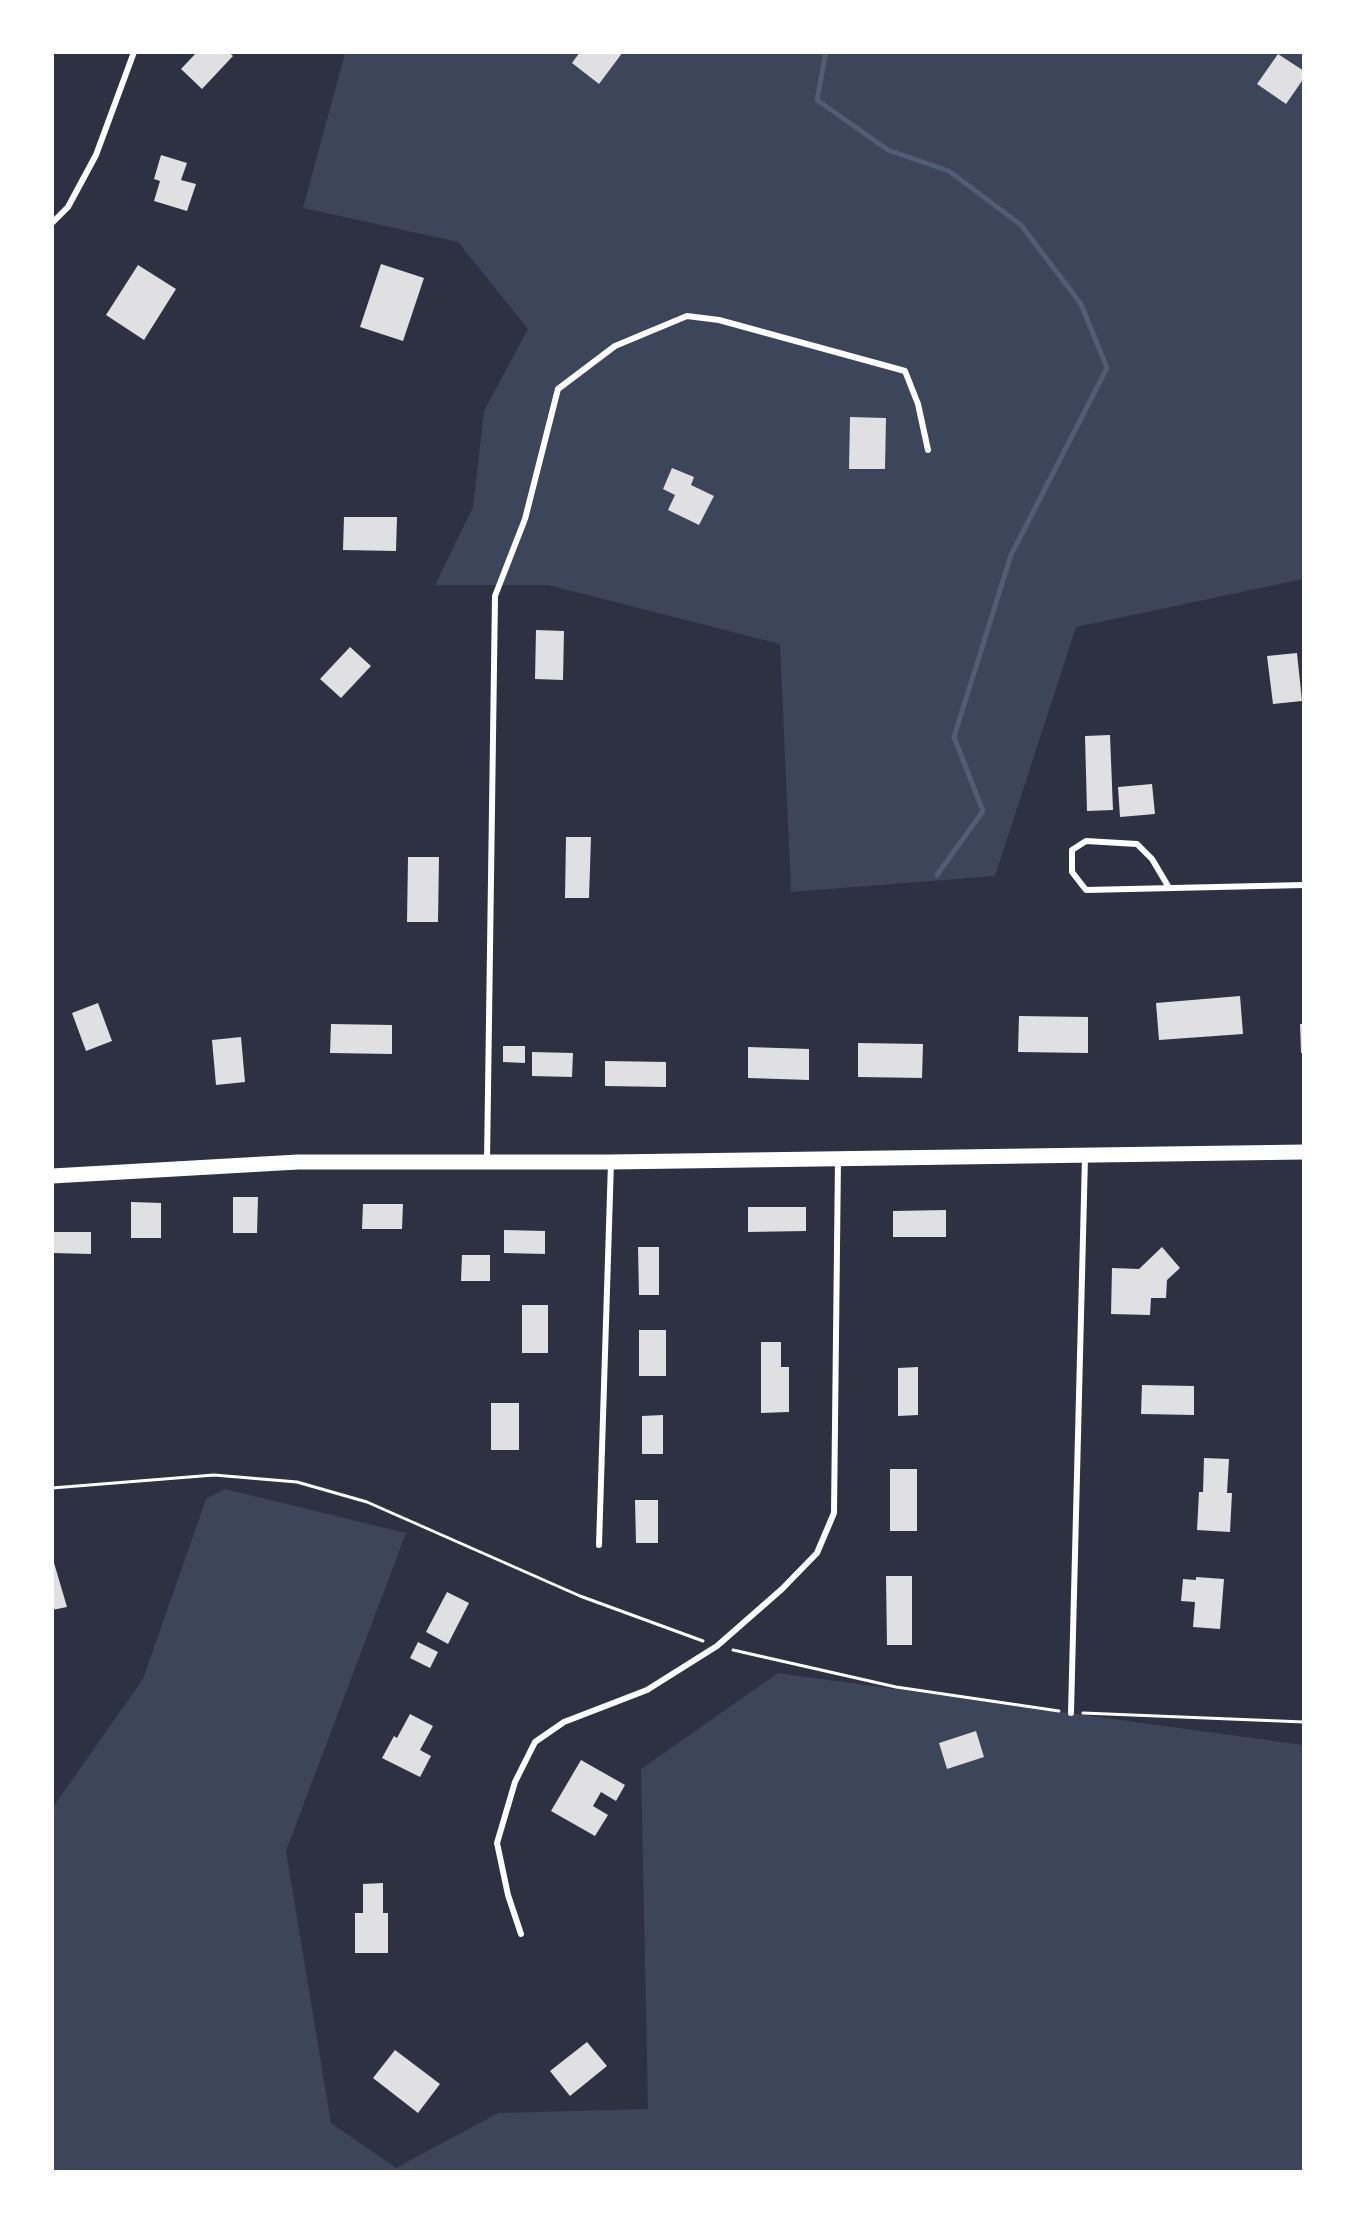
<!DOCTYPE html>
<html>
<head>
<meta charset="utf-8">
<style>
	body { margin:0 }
	#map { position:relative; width:1356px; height:2224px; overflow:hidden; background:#2d3142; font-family:"Public Sans",sans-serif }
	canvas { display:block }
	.frame { position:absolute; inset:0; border:54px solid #fff; pointer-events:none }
</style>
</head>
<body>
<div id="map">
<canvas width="1356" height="2224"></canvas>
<div class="frame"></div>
</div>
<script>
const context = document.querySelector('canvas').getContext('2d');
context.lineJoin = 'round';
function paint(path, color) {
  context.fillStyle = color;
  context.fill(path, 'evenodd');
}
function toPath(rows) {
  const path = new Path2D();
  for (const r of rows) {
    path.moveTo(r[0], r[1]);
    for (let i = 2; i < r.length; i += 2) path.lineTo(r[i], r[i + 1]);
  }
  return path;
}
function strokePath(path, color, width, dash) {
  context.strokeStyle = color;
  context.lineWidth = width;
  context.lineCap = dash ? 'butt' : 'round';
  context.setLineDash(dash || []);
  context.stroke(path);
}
paint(toPath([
	[345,53,1303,53,1303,579,1076,627,995,876,791,892,780,644,548,585,435,585,473,507,484,411,528,329,458,242,303,208],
	[225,1489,406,1533,286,1851,331,2123,396,2168,498,2113,648,2109,641,1769,778,1673,1303,1745,1303,2171,53,2172,53,1807,143,1679,206,1499]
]), '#3c4559');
strokePath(toPath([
	[826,52,817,100,888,150,949,171,1021,225,1081,304,1107,368,1011,555,954,737,983,811,937,875]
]), '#4f5d75', 5);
paint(toPath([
	[197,52,229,52,233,56,202,89,181,69],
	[580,52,623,52,599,84,572,63],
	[1278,54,1304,71,1304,78,1286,104,1257,84],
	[161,155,187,163,181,180,196,184,187,211,154,201,160,181,154,179],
	[381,264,424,278,403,341,360,327],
	[138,265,176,289,144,340,106,315],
	[850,417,886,418,885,469,849,469],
	[672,468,694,477,691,485,714,496,699,525,668,510,675,495,663,489],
	[344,517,397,517,396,551,343,550],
	[536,630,564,631,563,680,535,679],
	[350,647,371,666,341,698,320,679],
	[1297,653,1302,701,1273,704,1267,656],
	[1110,735,1113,810,1087,811,1085,736],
	[1152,784,1155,814,1120,817,1118,787],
	[566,837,591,837,589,898,565,898],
	[408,857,439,857,438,922,407,922],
	[1240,996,1243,1034,1159,1040,1156,1003],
	[98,1003,112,1041,86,1051,72,1013],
	[1019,1016,1088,1017,1088,1053,1018,1052],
	[331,1024,392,1025,392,1054,330,1053],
	[1300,1024,1304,1024,1304,1053,1301,1053],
	[241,1037,245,1082,216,1085,212,1040],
	[858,1043,923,1044,922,1078,858,1077],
	[503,1046,525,1046,525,1063,503,1062],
	[748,1047,809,1049,809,1080,748,1078],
	[532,1052,573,1053,572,1077,532,1076],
	[605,1061,666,1062,666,1087,605,1086],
	[233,1197,258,1197,257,1233,233,1233],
	[131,1202,161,1203,161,1238,131,1238],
	[363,1204,403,1204,402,1229,362,1229],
	[748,1207,806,1207,806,1231,748,1232],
	[946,1210,946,1237,893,1237,893,1211],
	[504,1230,545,1231,545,1254,504,1253],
	[52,1232,91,1232,91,1254,52,1253],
	[638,1247,659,1247,659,1295,639,1295],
	[1162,1247,1180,1268,1167,1280,1166,1298,1151,1298,1150,1315,1111,1314,1112,1268,1139,1269],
	[462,1255,490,1255,490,1281,461,1281],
	[522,1305,548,1305,548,1353,522,1353],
	[639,1330,666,1330,666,1376,639,1376],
	[761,1342,781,1342,781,1367,789,1367,789,1412,761,1413],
	[918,1367,918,1415,898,1416,898,1368],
	[1142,1385,1194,1386,1194,1415,1141,1414],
	[491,1403,519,1403,519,1450,491,1450],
	[663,1415,663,1454,642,1454,642,1416],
	[1204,1458,1229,1459,1227,1493,1232,1493,1230,1532,1197,1530,1199,1492,1203,1492],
	[890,1469,917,1469,917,1531,890,1531],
	[635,1500,658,1500,658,1543,636,1543],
	[52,1556,67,1607,52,1610],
	[886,1576,912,1576,912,1645,887,1645],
	[1196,1577,1224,1579,1220,1629,1193,1627,1195,1602,1181,1601,1183,1579,1196,1580],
	[447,1592,469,1603,448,1644,426,1632],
	[418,1642,438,1652,430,1668,410,1658],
	[410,1714,433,1726,420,1750,431,1756,420,1777,382,1758,394,1736,397,1738],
	[976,1731,984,1757,947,1769,939,1743],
	[581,1760,625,1785,616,1801,601,1792,593,1806,608,1815,595,1836,551,1811],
	[383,1883,383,1913,388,1913,388,1953,355,1953,355,1913,363,1913,363,1884],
	[587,2042,607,2066,570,2096,550,2071],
	[395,2050,440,2084,418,2113,373,2078]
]), '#e0e0e3');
strokePath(toPath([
	[52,1488,214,1475,297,1482,367,1502,580,1596,703,1641],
	[733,1650,896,1687,1059,1711],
	[1083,1713,1304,1722]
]), '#fff', 3);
strokePath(toPath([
	[52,223,68,207,96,155,134,52],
	[1168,886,1152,859,1137,844,1086,841,1072,850,1072,872,1086,890,1304,885],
	[487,1161,495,596,525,519,558,389,615,346,687,316,719,320,905,371,918,404,928,450],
	[599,1545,611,1162],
	[1071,1713,1085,1157],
	[521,1934,508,1895,497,1843,515,1782,535,1742,564,1722,647,1690,717,1646,782,1589,817,1553,834,1513,838,1159]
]), '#fff', 6);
strokePath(toPath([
	[52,1176,298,1162,611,1162,1304,1152]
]), '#fff', 15);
</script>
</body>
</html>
